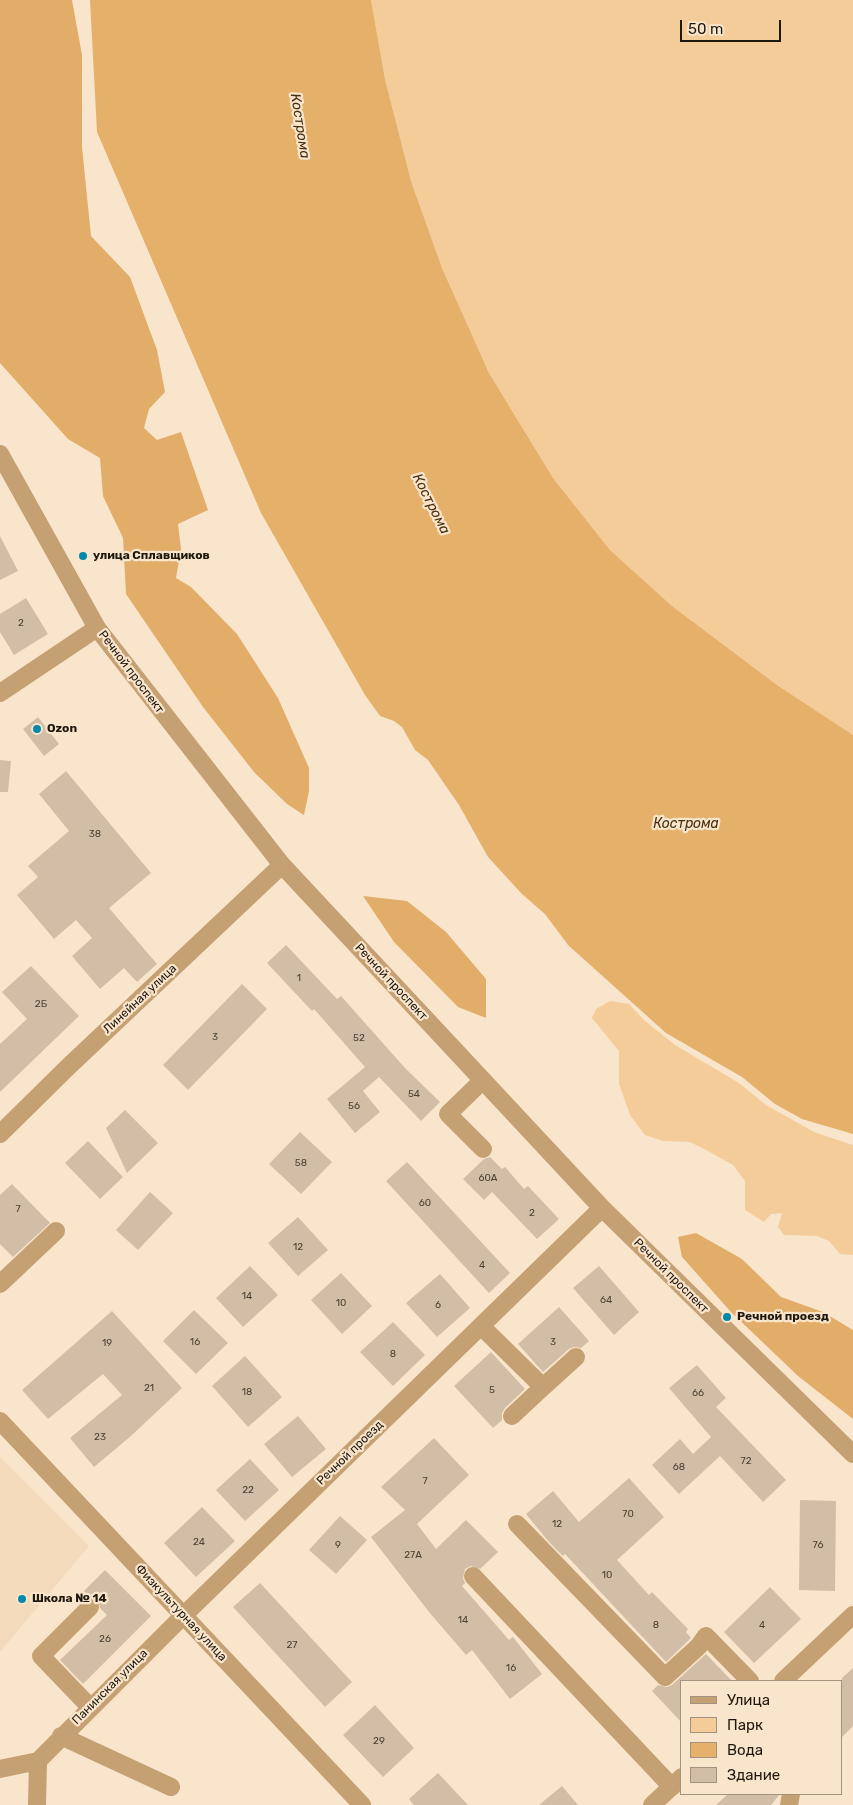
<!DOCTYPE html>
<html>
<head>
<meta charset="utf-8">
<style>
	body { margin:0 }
	#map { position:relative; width:853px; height:1805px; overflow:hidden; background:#f9e5cc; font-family:Rubik,sans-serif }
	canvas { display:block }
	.legend { position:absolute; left:680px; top:1680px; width:162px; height:115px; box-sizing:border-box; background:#f9e5cc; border:1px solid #a29380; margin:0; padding:6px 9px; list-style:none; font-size:15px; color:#1f180f }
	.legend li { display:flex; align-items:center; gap:10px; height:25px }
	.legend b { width:25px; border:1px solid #a29380 }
	.scale { position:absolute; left:680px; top:20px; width:101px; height:22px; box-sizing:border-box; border:2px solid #1f180f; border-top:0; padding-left:6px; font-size:15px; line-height:18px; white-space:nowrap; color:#1f180f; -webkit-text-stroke:4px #f9e5cc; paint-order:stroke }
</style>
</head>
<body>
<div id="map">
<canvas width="853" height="1805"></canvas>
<ul class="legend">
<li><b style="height:6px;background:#c4a072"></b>Улица</li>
<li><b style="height:14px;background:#f4cc99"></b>Парк</li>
<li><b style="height:14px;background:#e4b06a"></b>Вода</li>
<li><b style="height:14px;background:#d2bea6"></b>Здание</li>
</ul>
<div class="scale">50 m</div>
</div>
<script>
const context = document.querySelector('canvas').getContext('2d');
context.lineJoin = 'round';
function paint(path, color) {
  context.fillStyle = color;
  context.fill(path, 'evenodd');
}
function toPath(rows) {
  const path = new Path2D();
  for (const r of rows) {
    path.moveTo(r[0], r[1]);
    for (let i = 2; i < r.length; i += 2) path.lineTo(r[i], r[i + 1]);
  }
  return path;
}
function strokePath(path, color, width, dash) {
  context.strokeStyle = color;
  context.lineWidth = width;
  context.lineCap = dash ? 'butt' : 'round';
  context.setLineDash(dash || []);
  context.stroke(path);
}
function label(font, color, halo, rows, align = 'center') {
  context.font = font + ' Rubik,sans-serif';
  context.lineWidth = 4.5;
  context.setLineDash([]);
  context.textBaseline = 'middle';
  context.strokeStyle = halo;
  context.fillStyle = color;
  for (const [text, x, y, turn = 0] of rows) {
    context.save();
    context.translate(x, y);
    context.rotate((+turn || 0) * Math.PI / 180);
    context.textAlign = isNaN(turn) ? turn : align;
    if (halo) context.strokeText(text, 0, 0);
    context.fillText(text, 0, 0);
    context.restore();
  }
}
paint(toPath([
	[0,1457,89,1546,0,1652]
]), '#f3daba');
paint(toPath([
	[371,0,853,0,853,735,777,685,672,606,610,550,553,478,489,373,442,268,411,181,385,79],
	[610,1001,629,1004,644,1020,675,1045,739,1083,766,1105,814,1132,853,1145,853,1255,840,1254,829,1241,817,1236,784,1235,778,1227,782,1213,771,1214,764,1222,745,1210,745,1181,733,1165,706,1150,690,1142,663,1141,645,1135,630,1115,619,1084,619,1051,592,1018,596,1009]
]), '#f4cc99');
paint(toPath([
	[0,0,72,0,82,55,82,147,91,236,130,277,157,350,165,392,149,409,144,428,157,440,181,432,208,510,178,524,181,549,176,578,191,587,237,634,278,698,309,768,309,791,304,815,287,804,254,772,203,707,126,594,123,538,103,496,100,458,68,439,0,363],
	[363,896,407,901,446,932,486,979,486,1018,458,1007,394,942],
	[696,1233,742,1259,781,1297,823,1312,853,1330,853,1419,798,1376,731,1312,682,1257,678,1237]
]), '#e2ad68');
paint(toPath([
	[90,0,371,0,385,79,411,181,442,268,489,373,553,478,610,550,672,606,777,685,853,735,853,1134,802,1119,775,1104,742,1077,666,1033,568,945,545,914,522,894,488,857,459,805,428,760,415,750,402,727,394,721,380,716,365,695,261,513,97,132]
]), '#e4b06a');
paint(toPath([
	[0,536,18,571,0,580],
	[26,598,48,634,14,655,0,632,0,614],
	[38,717,59,744,44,756,23,729],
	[0,760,11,761,8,792,0,792],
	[66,771,151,873,109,908,157,964,137,982,124,968,100,989,72,956,92,938,76,920,54,939,17,895,38,877,28,866,69,831,39,794],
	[286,945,337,999,341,996,405,1068,440,1102,421,1121,379,1077,363,1091,380,1112,355,1133,327,1099,365,1067,314,1009,312,1011,267,963],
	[31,966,79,1016,0,1092,0,1044,27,1019,2,992],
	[242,984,267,1009,188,1090,163,1065],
	[125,1110,158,1143,127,1173,106,1128],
	[300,1132,332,1162,301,1194,269,1164],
	[88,1141,123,1177,100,1199,65,1163],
	[490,1157,502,1169,505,1167,524,1189,528,1186,559,1219,537,1239,492,1192,484,1200,463,1179,484,1159],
	[407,1162,510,1273,489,1293,386,1181],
	[12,1184,50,1223,13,1257,0,1244,0,1195],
	[150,1192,173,1213,138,1250,116,1230],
	[298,1217,328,1250,298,1276,268,1243],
	[250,1266,278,1295,243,1327,216,1298],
	[599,1266,639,1312,614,1335,573,1288],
	[341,1273,372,1306,342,1334,311,1300],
	[440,1274,470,1308,437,1337,406,1303],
	[559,1307,589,1341,581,1348,574,1347,569,1349,543,1372,518,1344],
	[194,1310,228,1343,196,1374,163,1341],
	[112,1311,182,1388,131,1436,94,1467,70,1438,122,1395,103,1374,48,1419,22,1390],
	[393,1322,425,1355,393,1386,360,1352],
	[491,1352,525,1389,505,1408,502,1413,502,1420,493,1428,454,1386],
	[245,1356,282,1397,248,1427,212,1386],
	[697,1365,726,1398,716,1407,786,1480,763,1502,720,1456,679,1494,652,1465,680,1439,693,1454,711,1437,669,1388],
	[298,1416,326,1449,292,1477,264,1444],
	[434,1438,469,1475,417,1524,436,1549,466,1520,498,1552,480,1569,471,1566,465,1569,463,1578,465,1583,462,1586,509,1640,513,1637,542,1674,510,1699,472,1650,466,1655,429,1612,371,1537,405,1510,381,1487],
	[250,1459,279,1490,245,1521,216,1490],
	[629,1478,664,1517,617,1560,649,1595,652,1592,688,1629,686,1632,691,1638,666,1662,565,1554,563,1556,549,1542,526,1514,553,1491,579,1522],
	[800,1500,836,1501,835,1591,799,1590],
	[202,1507,235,1541,196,1577,164,1543],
	[340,1516,367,1540,336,1574,309,1550],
	[105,1570,151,1616,83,1684,60,1660,107,1615,100,1608,98,1600,89,1597,84,1591],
	[260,1583,352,1682,325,1707,233,1607],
	[770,1587,801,1619,754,1663,724,1632],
	[706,1654,732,1681,682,1681,682,1723,652,1691,658,1685,667,1687,672,1685],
	[853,1668,853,1726,842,1737,842,1678],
	[375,1705,414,1748,383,1777,343,1735],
	[438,1773,468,1805,414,1805,409,1799],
	[562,1786,578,1805,539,1805],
	[728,1794,780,1794,771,1805,716,1805]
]), '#d2bea6');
strokePath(toPath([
	[0,454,97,628,282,865,602,1208,853,1454],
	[0,693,97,628],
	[483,1080,448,1114,483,1149],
	[0,1134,68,1067,282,865],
	[0,1284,56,1231],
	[481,1326,543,1387,576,1357],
	[512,1416,543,1387],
	[0,1421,362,1805],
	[517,1524,665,1677,699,1646,706,1636,750,1681],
	[473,1576,672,1787],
	[90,1607,41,1656,90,1707],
	[783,1681,853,1615],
	[61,1736,171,1787],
	[38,1761,184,1615,602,1208],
	[0,1769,38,1761],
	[37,1805,38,1761],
	[652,1805,682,1777],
	[789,1805,791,1794]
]), '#c4a072', 18);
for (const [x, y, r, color] of [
	[83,556,5,"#0589aa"],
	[37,729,5,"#0589aa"],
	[727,1317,5,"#0589aa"],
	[22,1599,5,"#0589aa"]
]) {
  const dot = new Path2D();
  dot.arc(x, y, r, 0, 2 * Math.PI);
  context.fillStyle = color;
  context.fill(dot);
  strokePath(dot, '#f9e5cc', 2);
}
label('10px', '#4c4235', null, [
	["2",21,623],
	["38",95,834],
	["1",299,978],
	["2Б",41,1004],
	["3",215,1037],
	["52",359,1038],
	["54",414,1094],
	["56",354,1106],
	["58",301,1163],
	["60А",488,1178],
	["60",425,1203],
	["7",18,1209],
	["2",532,1213],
	["12",298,1247],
	["4",482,1265],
	["14",247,1296],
	["64",606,1300],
	["10",341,1303],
	["6",438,1305],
	["16",195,1342],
	["3",553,1342],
	["19",107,1343],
	["8",393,1354],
	["21",149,1388],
	["5",492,1390],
	["18",247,1392],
	["66",698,1393],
	["23",100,1437],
	["72",746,1461],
	["68",679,1467],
	["7",425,1481],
	["22",248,1490],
	["70",628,1514],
	["12",557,1524],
	["24",199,1542],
	["9",338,1545],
	["76",818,1545],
	["27А",413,1555],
	["10",607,1575],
	["14",463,1620],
	["8",656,1625],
	["4",762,1625],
	["26",105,1639],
	["27",292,1645],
	["16",511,1668],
	["29",379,1741]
]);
label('bold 12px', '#1f180f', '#f9e5cc', [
	["улица Сплавщиков",93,556],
	["Ozon",47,729],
	["Речной проезд",737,1317],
	["Школа № 14",32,1599]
], 'left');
label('12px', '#1f180f', '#f9e5cc', [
	["Речной проспект",131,672,53],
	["Речной проспект",391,982,47],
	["Линейная улица",140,999,-43],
	["Речной проспект",671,1276,45],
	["Речной проезд",350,1453,-44],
	["Физкультурная улица",181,1613,47],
	["Панинская улица",110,1687,-45]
]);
label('italic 14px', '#463011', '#f9e5cc', [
	["Кострома",300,126,81],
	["Кострома",431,504,63],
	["Кострома",686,824]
]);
</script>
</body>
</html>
